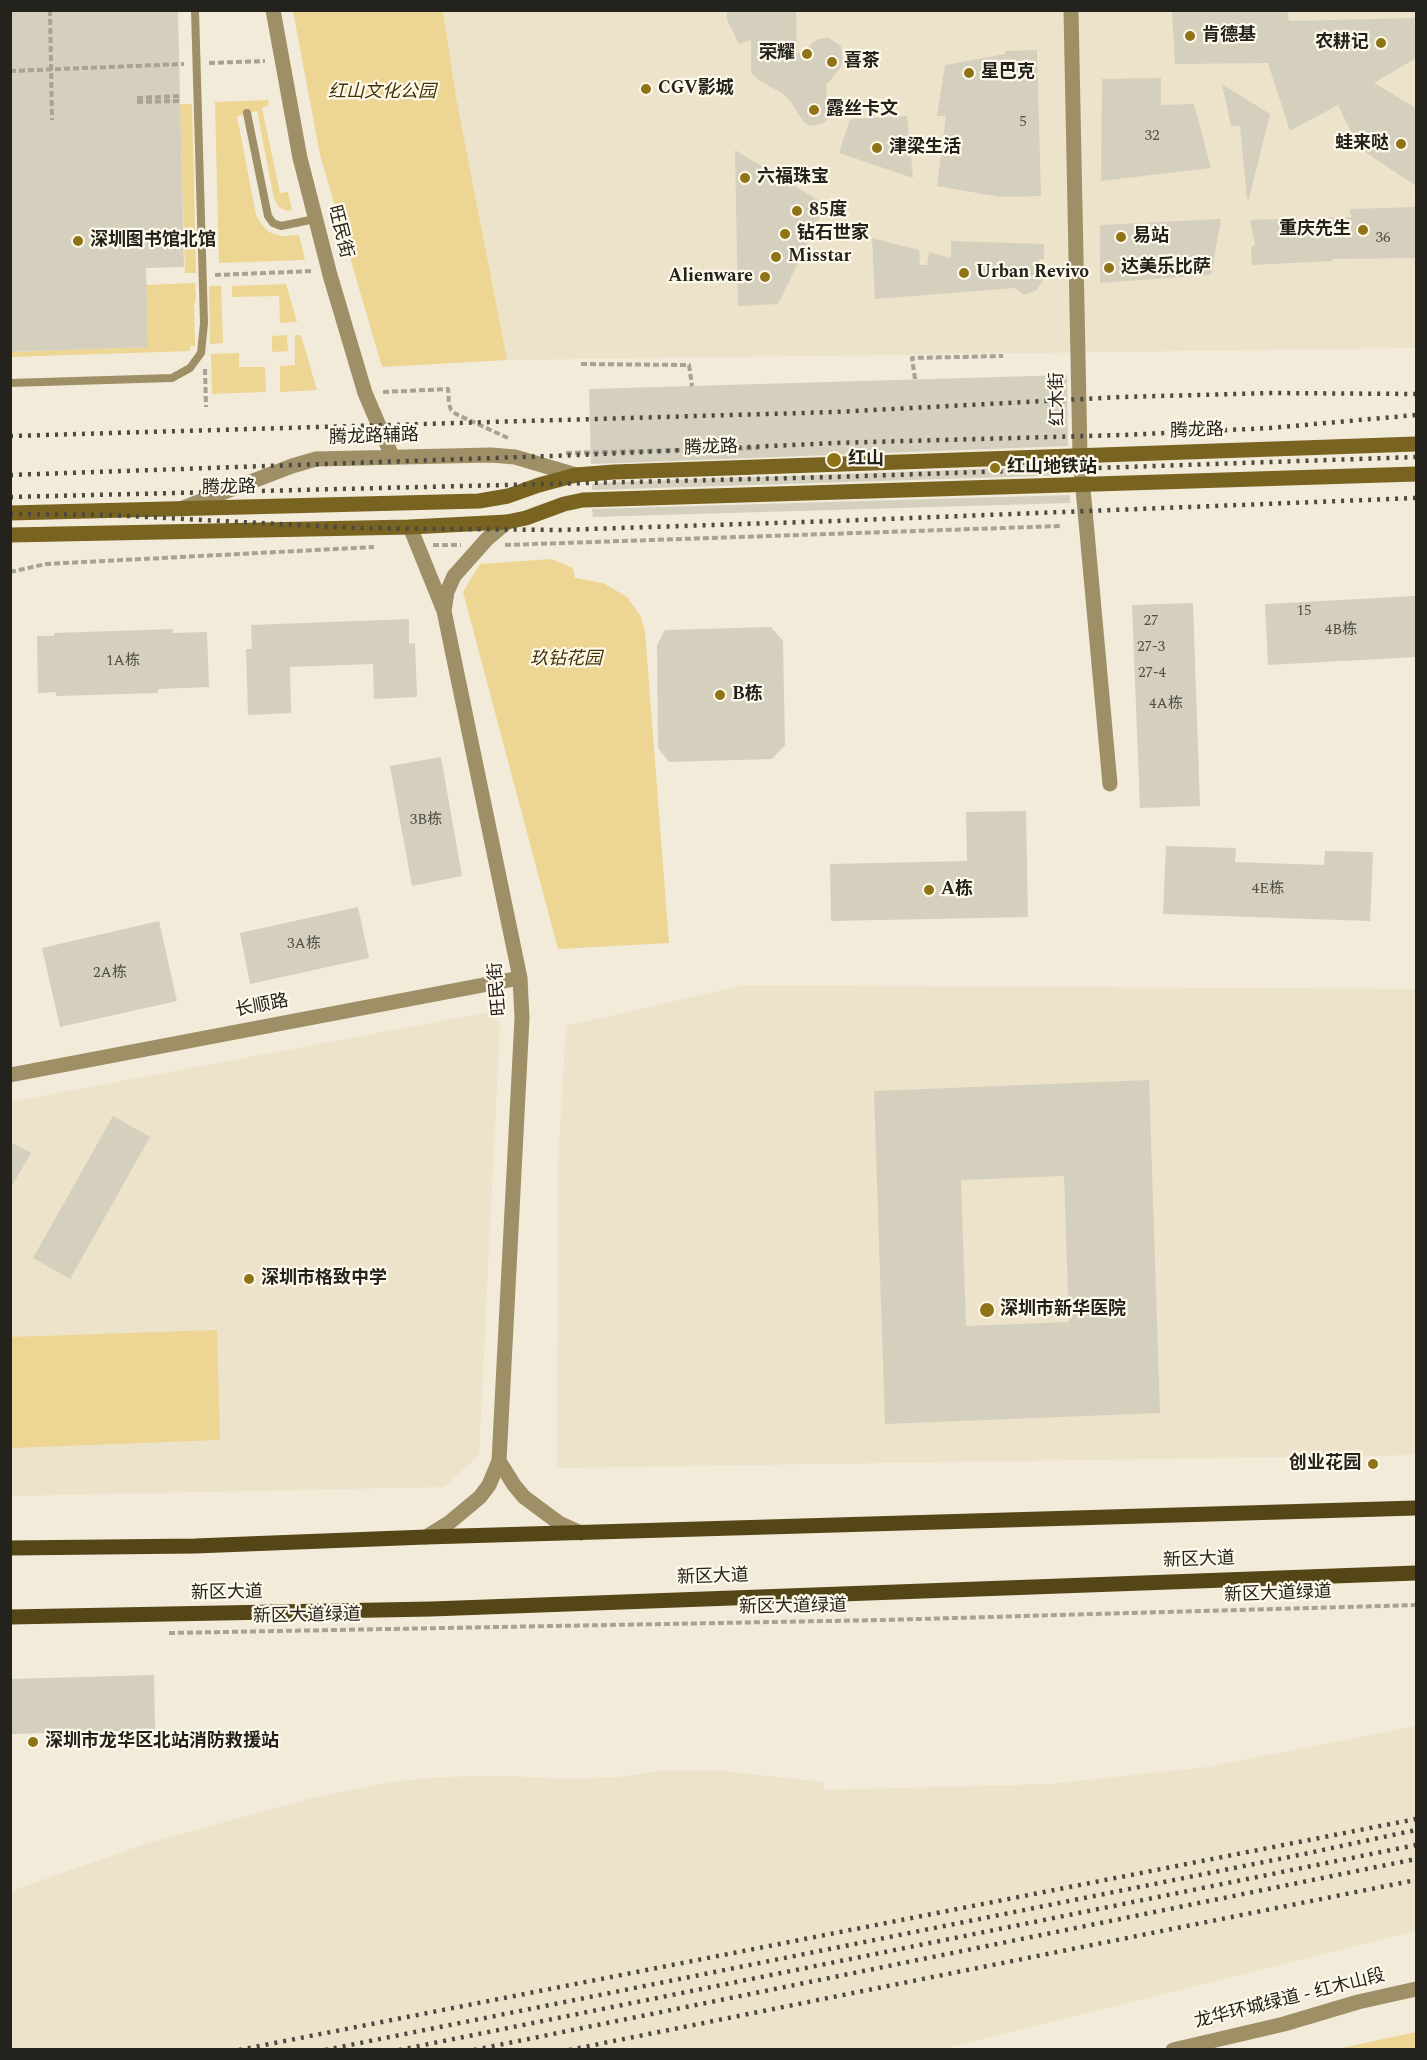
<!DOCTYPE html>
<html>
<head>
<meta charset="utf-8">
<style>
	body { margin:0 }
	#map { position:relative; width:1427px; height:2060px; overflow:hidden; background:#f2ebda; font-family:Spectral,serif }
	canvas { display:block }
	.frame { position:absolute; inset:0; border:12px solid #24221c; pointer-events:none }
</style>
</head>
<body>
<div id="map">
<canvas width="1427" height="2060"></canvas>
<div class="frame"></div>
</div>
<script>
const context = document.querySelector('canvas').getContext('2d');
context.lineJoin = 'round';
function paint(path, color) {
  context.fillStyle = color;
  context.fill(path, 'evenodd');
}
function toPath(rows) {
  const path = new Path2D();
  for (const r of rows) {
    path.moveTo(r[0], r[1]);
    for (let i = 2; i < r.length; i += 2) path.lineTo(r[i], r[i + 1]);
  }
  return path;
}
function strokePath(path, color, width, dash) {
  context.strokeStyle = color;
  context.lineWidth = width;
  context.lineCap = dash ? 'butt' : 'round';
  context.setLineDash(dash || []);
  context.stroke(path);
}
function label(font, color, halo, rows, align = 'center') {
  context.font = font + ' Spectral,"Noto Sans SC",serif';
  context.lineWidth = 4.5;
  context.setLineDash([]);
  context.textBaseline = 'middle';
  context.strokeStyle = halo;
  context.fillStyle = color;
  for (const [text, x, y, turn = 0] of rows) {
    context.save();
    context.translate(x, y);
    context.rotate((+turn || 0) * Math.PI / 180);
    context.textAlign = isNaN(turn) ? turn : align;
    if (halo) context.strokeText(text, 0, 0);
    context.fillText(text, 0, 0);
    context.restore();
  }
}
paint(toPath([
	[443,11,1416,11,1416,348,507,360,456,97],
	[744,985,1416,989,1416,1455,557,1468,558,1164,566,1026],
	[490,1012,500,1024,479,1455,444,1487,11,1496,10,1102],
	[1416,1726,1416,1931,943,2049,11,2049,11,1891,145,1844,308,1799,391,1782,441,1777,505,1776,572,1779,619,1777,666,1770,723,1771,824,1782,824,1790,1050,1784,1207,1767]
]), '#ece3ca');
paint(toPath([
	[293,11,443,11,456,97,507,360,382,367,320,155],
	[268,100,269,105,262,108,280,193,288,192,292,210,287,211,280,208,274,199,257,111,237,116,256,215,263,226,269,232,281,236,299,235,305,260,219,263,215,102],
	[180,104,192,104,196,273,185,273],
	[195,283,196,296,194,305,195,346,190,346,190,351,11,357,10,352,148,347,146,285],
	[286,284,297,322,280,323,279,296,232,297,232,286],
	[209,286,221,286,223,343,210,344],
	[287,335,288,351,272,352,272,336],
	[295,335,301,335,317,390,280,392,280,366,295,365],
	[239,353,239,367,265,367,266,392,212,394,211,354],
	[551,559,573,568,575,578,603,583,627,597,640,615,645,631,669,943,558,949,463,592,480,564],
	[217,1330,220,1440,11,1448,11,1337],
	[1416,2032,1416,2049,1337,2049]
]), '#edd593');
paint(toPath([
	[10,10,178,10,184,267,146,268,148,347,10,352],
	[727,10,796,10,797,55,818,39,829,38,841,46,843,62,839,70,826,85,829,119,821,124,810,126,803,121,790,101,782,93,760,81,751,73,751,40,739,44,727,20],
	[1172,10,1287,10,1289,21,1416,18,1416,58,1374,83,1416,108,1416,186,1359,148,1338,105,1290,131,1268,63,1175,64],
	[1037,50,1041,196,1000,197,937,186,946,116,937,116,945,65,1005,54,1005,51],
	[1161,78,1161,105,1194,104,1211,168,1101,181,1102,79],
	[1222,84,1270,114,1249,199,1247,199,1240,126,1231,126],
	[907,116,913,178,839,153,850,119],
	[735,150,826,205,778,304,738,306],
	[1416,207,1416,258,1332,259,1333,261,1252,265,1251,247,1255,245,1250,220,1352,217,1349,209],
	[1221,219,1211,275,1100,283,1100,225],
	[872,238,919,250,920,265,927,265,929,252,951,258,951,241,1044,244,1044,259,1039,259,1043,280,1037,290,1024,295,1015,288,875,299],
	[1067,375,1068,446,591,464,589,389],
	[1069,466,1069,475,592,490,592,484,615,482],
	[1070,495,1070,503,593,517,592,509],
	[1416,596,1416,657,1268,665,1265,604],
	[1193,603,1200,806,1140,808,1132,605],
	[409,619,409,644,415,643,417,697,374,699,373,664,290,667,291,713,248,715,246,649,252,649,251,625],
	[771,627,783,641,785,745,772,759,669,762,658,748,657,645,665,630],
	[173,629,173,633,207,632,209,687,158,689,158,693,56,696,56,692,38,693,37,636,54,636,54,633],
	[441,757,462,876,412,886,390,766],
	[1026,811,1028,917,831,921,830,864,967,861,966,812],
	[1166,846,1236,848,1235,862,1324,865,1325,851,1373,852,1370,921,1163,914],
	[358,907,369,958,250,984,240,933],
	[159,921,177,1001,60,1027,42,948],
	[1149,1080,1160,1413,885,1424,874,1091],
	[1064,1176,1069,1322,966,1326,961,1180],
	[113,1116,150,1137,70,1279,33,1258],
	[10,1142,31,1153,10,1189],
	[154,1675,155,1730,10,1734,10,1679]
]), '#d5cfbe');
strokePath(toPath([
	[50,10,52,120],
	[209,63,265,61],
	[10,71,184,64],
	[137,98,180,96],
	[137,102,180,101],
	[215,275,312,271],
	[581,364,689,365,692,386],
	[205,369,206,407],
	[915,379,912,358,1003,356],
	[383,392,448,389,449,404,451,410,456,414,510,439],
	[566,453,759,448],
	[433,545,461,545],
	[505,545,1061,526],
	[10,572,46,564,374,547],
	[169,1633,883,1620,1416,1605]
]), '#a7a295', 4, [6, 3]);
strokePath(toPath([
	[247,113,268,216,273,223,281,226,315,219],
	[10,383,172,378,190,368,201,353,204,323,195,10]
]), '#9e8f67', 8);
strokePath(toPath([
	[1071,10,1080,456,1110,784],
	[410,527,444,611,520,978,522,1018,499,1461,489,1485,480,1497,450,1522,426,1537],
	[444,611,447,592,454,576,487,539,507,522],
	[10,1075,520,978],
	[499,1461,514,1485,524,1497,559,1523,581,1533],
	[1173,2050,1284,2024,1358,2002,1416,1989]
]), '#9e8f67', 15);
strokePath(toPath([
	[273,10,300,158,330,275,365,393,392,456],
	[183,508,292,466,316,459,491,455,515,457,576,475]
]), '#9e8f67', 15);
strokePath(toPath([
	[10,513,479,501,508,496,539,485,576,475,614,472,1416,444],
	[10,535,410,527,507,522,526,518,564,504,583,500,1416,474]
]), '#796320', 15);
strokePath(toPath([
	[10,1548,195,1546,426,1537,1416,1508],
	[10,1617,431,1609,1416,1573]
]), '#554618', 15);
strokePath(toPath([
	[10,436,835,412,1121,397,1272,393,1416,394],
	[10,475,579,455,835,443,1123,435,1270,428,1416,415],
	[10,497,835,477,1416,457],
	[10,514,109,515,355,528,559,530,835,521,1416,498],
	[239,2050,1416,1819],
	[325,2050,1304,1854,1416,1830],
	[399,2050,1416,1845],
	[474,2050,1416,1859],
	[569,2050,1416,1880]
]), '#4c4941', 4.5, [3, 6]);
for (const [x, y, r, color] of [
	[1190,36,6,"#8f7317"],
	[1381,43,6,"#8f7317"],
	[807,54,6,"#8f7317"],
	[832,62,6,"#8f7317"],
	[969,73,6,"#8f7317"],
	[646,89,6,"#8f7317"],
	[814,110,6,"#8f7317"],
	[1401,144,6,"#8f7317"],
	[877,148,6,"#8f7317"],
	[745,178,6,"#8f7317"],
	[797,211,6,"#8f7317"],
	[1363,230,6,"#8f7317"],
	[785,234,6,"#8f7317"],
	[1121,237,6,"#8f7317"],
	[78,241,6,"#8f7317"],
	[776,257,6,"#8f7317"],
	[1109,268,6,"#8f7317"],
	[964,273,6,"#8f7317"],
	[765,277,6,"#8f7317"],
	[834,460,8,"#8f7317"],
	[995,468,6,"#8f7317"],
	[720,695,6,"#8f7317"],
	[929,890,6,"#8f7317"],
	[249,1279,6,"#8f7317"],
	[987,1310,8,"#8f7317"],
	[1373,1464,6,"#8f7317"],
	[33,1742,6,"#8f7317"]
]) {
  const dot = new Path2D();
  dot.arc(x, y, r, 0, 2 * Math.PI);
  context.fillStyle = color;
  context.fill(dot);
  strokePath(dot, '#fef9ea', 2);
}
label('15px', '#504d44', null, [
	["5",1023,123],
	["32",1152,137],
	["36",1383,239],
	["15",1304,612],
	["27",1151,622],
	["4B栋",1341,631],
	["27-3",1151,648],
	["1A栋",123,662],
	["27-4",1152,674],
	["4A栋",1166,705],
	["3B栋",426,821],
	["4E栋",1268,890],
	["3A栋",304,945],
	["2A栋",110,974]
]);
label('bold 18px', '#24221c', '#fef9ea', [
	["肯德基",1202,36],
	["农耕记",1369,43,"right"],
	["荣耀",795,54,"right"],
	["喜茶",844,62],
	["星巴克",981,73],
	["CGV影城",658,89],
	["露丝卡文",826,110],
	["蛙来哒",1389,144,"right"],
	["津梁生活",889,148],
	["六福珠宝",757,178],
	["85度",809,211],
	["重庆先生",1351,230,"right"],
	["钻石世家",797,234],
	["易站",1133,237],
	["深圳图书馆北馆",90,241],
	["Misstar",788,257],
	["达美乐比萨",1121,268],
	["Urban Revivo",976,273],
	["Alienware",753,277,"right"],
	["红山",848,460],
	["红山地铁站",1007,468],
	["B栋",732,695],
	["A栋",941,890],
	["深圳市格致中学",261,1279],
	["深圳市新华医院",1000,1310],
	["创业花园",1361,1464,"right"],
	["深圳市龙华区北站消防救援站",45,1742]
], 'left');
label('italic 18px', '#433405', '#fef9ea', [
	["红山文化公园",382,93],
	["玖钻花园",566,660]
]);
label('18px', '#24221c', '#fef9ea', [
	["旺民街",339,232,76],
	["红木街",1059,399,-91],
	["腾龙路",1197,432,-2],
	["腾龙路辅路",374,438,-2],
	["腾龙路",711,449,-2],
	["腾龙路",229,489,-1],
	["旺民街",499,989,-95],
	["长顺路",262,1007,-11],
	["新区大道",1199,1561,-2],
	["新区大道",713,1578,-2],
	["新区大道",227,1594,-1],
	["新区大道绿道",1278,1595,-2],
	["新区大道绿道",793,1608,-1],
	["新区大道绿道",307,1617,-1],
	["龙华环城绿道 - 红木山段",1290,2000,-14]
]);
</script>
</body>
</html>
